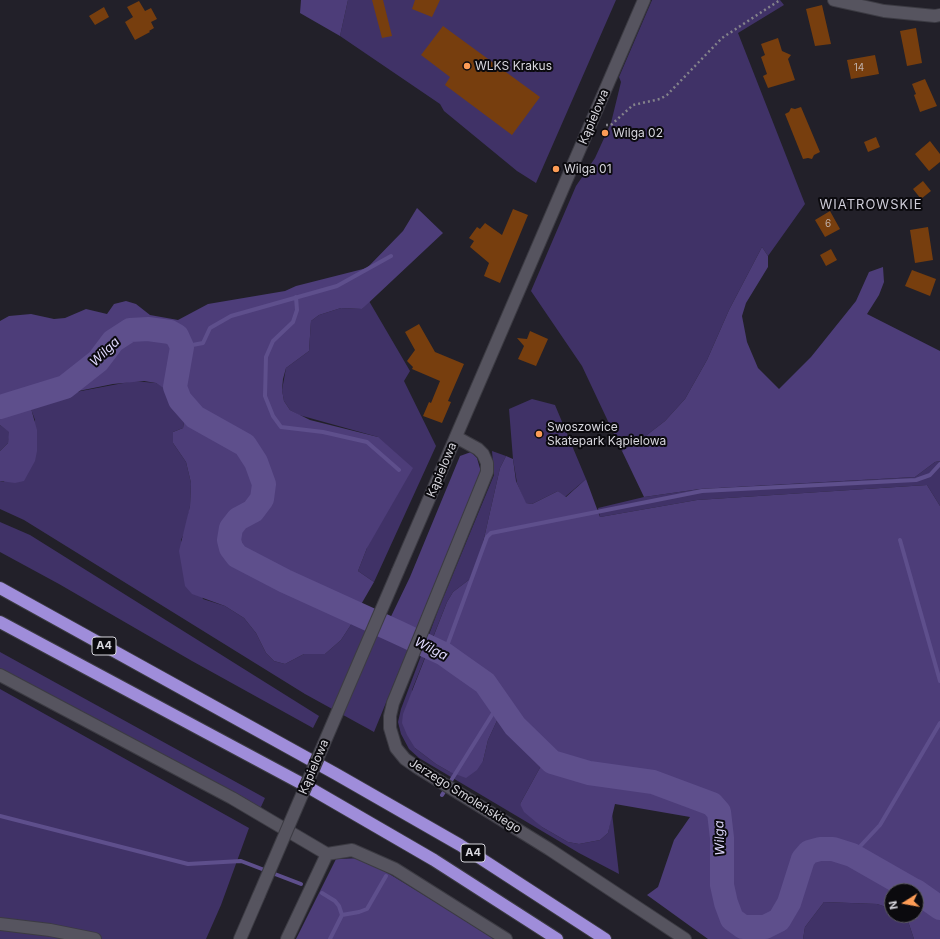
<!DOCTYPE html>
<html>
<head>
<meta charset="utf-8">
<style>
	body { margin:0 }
	#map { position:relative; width:940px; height:939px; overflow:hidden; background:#222029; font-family:Inter,sans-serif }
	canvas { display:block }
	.north { position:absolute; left:884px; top:883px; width:40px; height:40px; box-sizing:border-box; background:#0b0a0e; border:1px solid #5d5c61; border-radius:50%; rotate:259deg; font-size:11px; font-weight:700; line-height:16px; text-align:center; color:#d8d7de }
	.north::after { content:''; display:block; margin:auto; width:14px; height:18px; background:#fd9c56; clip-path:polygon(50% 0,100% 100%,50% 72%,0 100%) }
</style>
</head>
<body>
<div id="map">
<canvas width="940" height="939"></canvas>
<div class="north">N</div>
</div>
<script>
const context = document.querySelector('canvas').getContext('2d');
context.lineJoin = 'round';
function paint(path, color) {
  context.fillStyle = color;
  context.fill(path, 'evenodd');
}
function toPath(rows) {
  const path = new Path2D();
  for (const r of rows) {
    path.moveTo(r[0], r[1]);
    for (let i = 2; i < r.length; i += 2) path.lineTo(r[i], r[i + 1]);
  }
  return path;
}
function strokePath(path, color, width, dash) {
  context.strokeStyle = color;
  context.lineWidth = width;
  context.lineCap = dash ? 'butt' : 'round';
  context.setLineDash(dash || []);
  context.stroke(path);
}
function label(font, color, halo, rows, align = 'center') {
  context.font = font + ' Inter,sans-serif';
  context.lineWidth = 4;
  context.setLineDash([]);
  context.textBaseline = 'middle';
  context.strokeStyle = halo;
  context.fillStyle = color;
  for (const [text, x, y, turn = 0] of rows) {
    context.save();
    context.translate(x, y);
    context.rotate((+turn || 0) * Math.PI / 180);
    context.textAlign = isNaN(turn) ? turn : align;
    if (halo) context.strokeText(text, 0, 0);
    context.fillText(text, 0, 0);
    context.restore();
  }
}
paint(toPath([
	[348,0,616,0,536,183,517,171,444,111,440,104,340,36],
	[652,0,780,0,784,5,738,33,805,204,768,256,762,247,729,310,707,360,685,399,665,421,643,438,622,451,582,366,531,291,576,186,595,158,611,123,621,82,619,77],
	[369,301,410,371,404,381,436,446,374,582,358,571,367,548,378,437,299,415,290,410,284,401,282,390,286,368,309,351,311,321,319,315,341,308,362,309],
	[134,381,156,383,165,388,174,395,181,406,185,417,183,428,173,432,173,443,186,462,191,483,190,506,186,529,181,540,203,599,225,606,244,618,256,633,266,653,274,661,285,664,304,654,325,654,341,640,356,617,410,644,374,732,305,694,24,520,0,509,0,481,4,482,35,420,28,401],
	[532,399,555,405,586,479,565,497,558,491,532,504,525,503,517,483,513,459,509,409],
	[0,425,10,432,8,443,0,451],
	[492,451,506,456,500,468,482,547,470,579,453,592,447,602,412,690,415,748,436,764,450,772,483,761,488,740,501,712,542,764,520,804,542,827,568,842,579,844,600,840,608,833,612,813,619,874,579,853,419,758,409,749,401,734,398,722,401,709,439,608,494,475],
	[940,461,940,506,927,485,697,500,600,517,598,508,644,497,700,489,915,477,935,462],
	[0,522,30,535,319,716,313,728,192,661,59,584,0,552],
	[0,652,265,798,260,809,0,670],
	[0,689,249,828,221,905,206,939,0,939],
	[824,902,877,904,892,909,892,915,904,915,908,921,914,939,803,939,805,927]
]), '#403267');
paint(toPath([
	[301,0,348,0,340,36,300,13],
	[417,208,443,233,362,309,341,308,319,315,311,321,309,351,286,368,283,379,282,390,284,401,290,410,310,420,378,437,413,468,367,548,358,571,374,582,359,608,356,617,341,640,325,654,304,654,285,664,274,661,266,653,256,633,244,618,225,606,192,594,185,586,179,551,190,506,191,483,186,462,173,443,173,432,183,428,185,417,181,406,174,395,156,383,144,381,113,384,29,401,37,430,37,451,35,461,24,481,15,483,0,481,0,451,8,443,9,432,0,425,0,321,9,316,31,314,54,319,65,318,86,309,107,314,114,304,126,301,136,304,150,315,178,320,208,304,285,291,296,286,367,268,403,231],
	[762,247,768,256,768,267,746,303,742,316,747,342,758,368,779,389,811,357,856,301,869,272,883,267,884,282,879,295,867,314,940,351,940,461,935,462,915,477,700,489,644,497,622,451,643,438,665,421,685,399,707,360,729,310],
	[471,452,477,458,481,472,410,644,384,631,410,577,460,456],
	[506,456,513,459,516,481,526,503,532,504,558,491,566,497,586,479,600,517,697,500,927,485,940,506,940,939,914,939,908,921,904,915,916,915,916,891,892,891,892,909,877,904,824,902,805,927,803,939,708,939,647,895,658,887,674,840,690,817,615,804,608,833,600,840,579,844,568,842,542,827,524,812,520,804,542,764,501,712,488,740,483,761,477,770,466,778,450,772,436,764,415,748,407,735,402,723,403,714,447,602,453,592,470,579,482,547,500,468],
	[363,858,447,909,494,939,296,939,336,859]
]), '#4d3d79');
strokePath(toPath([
	[296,297,297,310,293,322,273,341,266,357,265,396,273,416,281,427,323,432,367,442,399,470],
	[182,347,203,343,210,328,231,316,337,286,391,256],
	[900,540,940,681],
	[444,654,487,537,491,533,702,491,916,480,930,475,940,464],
	[442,795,500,702],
	[0,816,188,864,241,861,301,884],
	[852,855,880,825,940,723],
	[322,893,335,901,339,906,342,915,330,939],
	[342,915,359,912,367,909,386,876]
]), '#5e4f8c', 4);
strokePath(toPath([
	[0,407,65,387,98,361,113,341,130,330,148,329,170,332,177,336,182,347,175,387,180,400,195,417,245,445,256,462,264,484,262,499,253,511,238,519,231,528,229,540,231,548,237,556,285,581,397,632,444,654,458,664,485,683,515,726,552,762,589,773,653,782,712,804,719,812,722,838,722,885,726,903,732,919,743,927,765,927,779,920,789,903,803,859,809,852,820,849,833,849,852,855,915,891],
	[916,891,940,908]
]), '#5e4f8c', 24);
paint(toPath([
	[372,0,383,0,392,36,382,38],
	[415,0,440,0,432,17,412,9],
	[139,1,145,11,151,8,157,19,151,22,154,28,149,31,150,32,135,40,125,22,133,17,127,7],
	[822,5,831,44,815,46,806,9],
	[104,7,109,17,95,25,89,16],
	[443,26,540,97,512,135,445,85,450,77,421,55],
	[916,28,922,63,907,66,900,31],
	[778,38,782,51,791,55,788,59,795,80,768,88,763,76,767,74,761,57,765,55,761,44],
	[875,55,879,74,851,79,847,60],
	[925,79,937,106,920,112,914,95,916,94,912,84],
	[801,107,820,152,814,155,812,159,808,158,803,159,785,114,789,112,791,108,795,109],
	[876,137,880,147,868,152,864,142],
	[930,141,940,154,940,162,929,171,915,154],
	[923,181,931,191,921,199,913,189],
	[513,209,528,215,500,283,484,276,489,263,470,247,474,241,469,238,477,227,480,229,485,223,502,235],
	[830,211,840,229,825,237,815,220],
	[928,227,933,260,915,263,910,230],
	[831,249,837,260,826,266,820,255],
	[912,270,936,279,930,296,905,286],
	[419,324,435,352,464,364,448,401,451,402,442,423,423,416,429,402,431,403,440,381,412,369,413,367,407,361,415,350,405,332],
	[530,331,548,339,536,366,518,359,524,346,517,338,527,339]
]), '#773e0e');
const minor = toPath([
	[834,0,884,11,935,16,940,15],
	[456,437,478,449,483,454,487,463,487,472,393,703,390,716,390,728,396,748,405,759,418,768,549,849,685,939],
	[398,571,644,0],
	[0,675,232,798,327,854,352,850,395,869,506,939],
	[0,924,50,930,95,939],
	[240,939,259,895],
	[287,939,327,854]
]);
const highway = toPath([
	[0,588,336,774,460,845,605,939],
	[0,622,308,787,434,860,557,939]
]);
strokePath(minor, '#3c3b43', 14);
strokePath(highway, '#3c3b43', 14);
strokePath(toPath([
	[606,125,611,125,633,105,660,99,667,95,722,38,780,0]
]), '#84838b', 2.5, [2, 3]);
strokePath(minor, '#56545f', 12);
strokePath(highway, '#9f8dda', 12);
const minorBridge = toPath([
	[259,895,398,571]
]);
strokePath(minorBridge, '#3c3b43', 14, []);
strokePath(minorBridge, '#56545f', 12);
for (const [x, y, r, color] of [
	[467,66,4,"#fd9c56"],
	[605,133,4,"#fd9c56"],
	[556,169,4,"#fd9c56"],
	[539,434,4,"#fd9c56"]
]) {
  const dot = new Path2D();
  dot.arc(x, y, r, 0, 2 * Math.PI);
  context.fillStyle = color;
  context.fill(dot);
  strokePath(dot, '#0b0a0e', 1.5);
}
label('10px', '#c0b1aa', null, [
	["14",859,68],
	["6",828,224]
]);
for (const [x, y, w] of [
	[104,646,24],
	[473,853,24]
]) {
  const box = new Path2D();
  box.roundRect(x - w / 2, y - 9, w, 18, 3);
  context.fillStyle = '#0b0a0e';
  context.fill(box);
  strokePath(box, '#d8d7de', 1);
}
label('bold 11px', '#d8d7de', null, [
	["A4",104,646],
	["A4",473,853]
]);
label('12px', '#d8d7de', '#0b0a0e', [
	["WLKS Krakus",475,66],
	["Wilga 02",613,133],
	["Wilga 01",564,169],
	["Swoszowice",547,427],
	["Skatepark Kąpielowa",547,441]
], 'left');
label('12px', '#d8d7de', '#0b0a0e', [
	["Kąpielowa",594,117,-67],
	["Kąpielowa",442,470,-67],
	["Kąpielowa",314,767,-67],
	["Jerzego Smoleńskiego",465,796,32]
]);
context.letterSpacing = '1px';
label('13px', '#ceccd8', '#0b0a0e', [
	["WIATROWSKIE",871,205]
]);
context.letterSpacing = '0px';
label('italic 13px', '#dfd8fd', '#0b0a0e', [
	["Wilga",105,352,-44],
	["Wilga",431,649,27],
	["Wilga",720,838,-92]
]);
</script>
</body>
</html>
